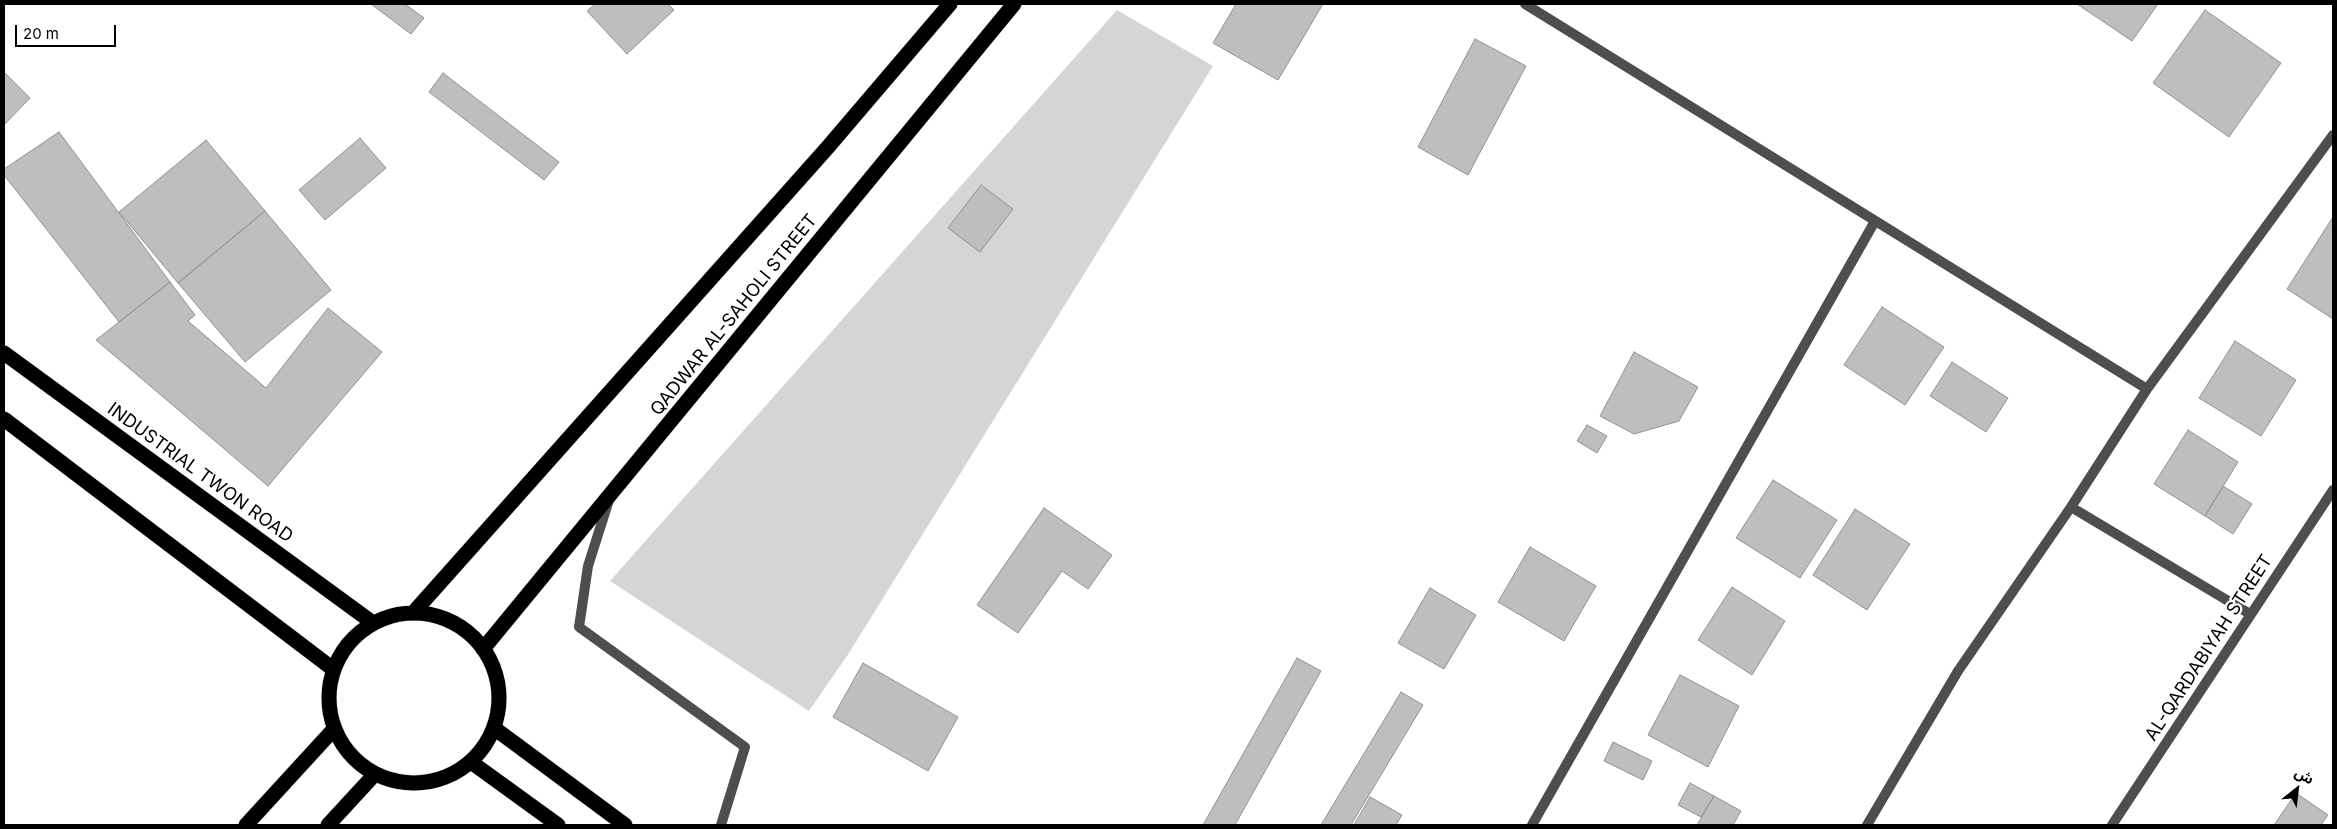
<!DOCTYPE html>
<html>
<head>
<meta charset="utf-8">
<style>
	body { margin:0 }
	#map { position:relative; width:2337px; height:829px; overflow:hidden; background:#fff; font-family:Inter,"Noto Sans Arabic",sans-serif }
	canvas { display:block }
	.frame { position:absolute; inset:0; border:5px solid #000; pointer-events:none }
	.north { position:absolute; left:2272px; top:764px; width:50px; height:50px; -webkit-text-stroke:4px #fff; paint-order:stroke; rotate:29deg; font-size:14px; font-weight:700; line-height:20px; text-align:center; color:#000 }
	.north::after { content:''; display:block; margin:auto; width:18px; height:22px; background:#000; clip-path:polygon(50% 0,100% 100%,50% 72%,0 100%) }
	.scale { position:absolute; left:15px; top:25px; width:101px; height:22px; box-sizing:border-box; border:2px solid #000; border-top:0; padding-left:6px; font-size:15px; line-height:18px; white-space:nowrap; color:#000; -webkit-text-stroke:4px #fff; paint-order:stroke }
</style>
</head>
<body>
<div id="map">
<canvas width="2337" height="829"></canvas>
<div class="frame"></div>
<div class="north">ش</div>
<div class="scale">20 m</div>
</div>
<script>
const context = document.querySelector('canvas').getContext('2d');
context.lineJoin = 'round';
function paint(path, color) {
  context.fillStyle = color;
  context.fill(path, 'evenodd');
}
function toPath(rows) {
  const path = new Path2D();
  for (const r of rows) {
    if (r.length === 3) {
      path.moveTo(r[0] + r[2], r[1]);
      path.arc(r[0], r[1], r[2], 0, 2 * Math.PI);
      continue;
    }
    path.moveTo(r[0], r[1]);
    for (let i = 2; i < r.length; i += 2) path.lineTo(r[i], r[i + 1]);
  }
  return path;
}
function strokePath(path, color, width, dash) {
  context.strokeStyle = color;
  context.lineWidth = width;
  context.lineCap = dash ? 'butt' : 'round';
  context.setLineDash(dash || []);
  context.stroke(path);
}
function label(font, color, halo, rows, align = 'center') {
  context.font = font + ' Inter,sans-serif';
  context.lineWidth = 4.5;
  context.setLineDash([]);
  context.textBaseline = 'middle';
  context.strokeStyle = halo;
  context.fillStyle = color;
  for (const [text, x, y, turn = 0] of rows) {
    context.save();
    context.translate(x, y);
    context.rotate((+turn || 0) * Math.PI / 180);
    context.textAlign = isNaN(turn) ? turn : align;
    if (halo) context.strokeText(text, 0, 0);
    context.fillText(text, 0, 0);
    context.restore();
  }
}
paint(toPath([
	[1117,10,1213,66,849,653,809,711,610,581]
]), '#d5d5d5');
const building = toPath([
	[371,4,405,4,424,18,411,34,371,4],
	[595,4,668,4,674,10,627,54,587,11,595,4],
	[1236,4,1323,4,1278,80,1213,43,1236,4],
	[2077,4,2158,4,2132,41,2077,4],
	[2205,10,2281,63,2229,137,2153,83,2205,10],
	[1475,39,1526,66,1468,175,1418,147,1475,39],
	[4,72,30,98,4,125,4,72],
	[443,73,559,162,544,180,429,92,443,73],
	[59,132,170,282,119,322,4,175,4,169,59,132],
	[360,138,386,168,325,220,299,190,360,138],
	[206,140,265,211,178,283,119,212,206,140],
	[981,185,1013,209,980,252,948,228,981,185],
	[265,211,331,290,245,362,178,283,265,211],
	[2333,217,2333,319,2287,289,2333,217],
	[170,282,195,315,188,321,266,388,328,308,382,352,268,486,96,340,170,282],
	[1882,307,1944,347,1905,405,1844,365,1882,307],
	[2235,341,2296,380,2261,436,2199,398,2235,341],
	[1634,352,1698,387,1679,421,1634,434,1600,416,1634,352],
	[1952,362,2008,398,1986,432,1930,396,1952,362],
	[1587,425,1607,436,1597,453,1577,441,1587,425],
	[2188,430,2238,462,2205,516,2154,484,2188,430],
	[1773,480,1837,520,1800,578,1736,538,1773,480],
	[2223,486,2252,504,2233,534,2205,516,2223,486],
	[1044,508,1112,555,1088,589,1062,571,1018,633,977,605,1044,508],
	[1855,509,1910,544,1867,610,1813,575,1855,509],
	[1530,547,1596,586,1564,641,1498,602,1530,547],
	[1732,587,1785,621,1752,675,1698,640,1732,587],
	[1430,588,1476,615,1444,669,1398,643,1430,588],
	[1297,658,1321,671,1235,825,1203,825,1297,658],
	[863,663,958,717,928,771,833,717,863,663],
	[1680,675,1739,706,1708,767,1648,735,1680,675],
	[1401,692,1423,705,1351,825,1321,825,1401,692],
	[1613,742,1652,761,1643,780,1604,761,1613,742],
	[1690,783,1714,796,1701,817,1678,805,1690,783],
	[2296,793,2328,815,2321,825,2274,825,2296,793],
	[1714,796,1741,811,1733,825,1697,825,1714,796],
	[1370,797,1402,815,1396,825,1354,825,1370,797]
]);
paint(building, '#bebebe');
strokePath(building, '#929292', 1);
const highway = toPath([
	[4,353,373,623],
	[4,419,333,669],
	[414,698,85],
	[413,613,828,147,950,4],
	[483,649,1014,4],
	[494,728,625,825],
	[471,762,558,825],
	[246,825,334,729],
	[328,825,375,774]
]);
strokePath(highway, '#dbdbdb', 16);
strokePath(toPath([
	[609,500,588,566,579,627,745,747,721,825]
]), '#4e4e4e', 10);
strokePath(toPath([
	[1525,4,2147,389],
	[2071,507,2250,614],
	[1532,825,1875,221],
	[1867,825,1958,671,2071,507,2147,389,2333,135],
	[2112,825,2333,490]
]), '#4e4e4e', 10);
strokePath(highway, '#000', 15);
label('18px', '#000', '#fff', [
	["QADWAR AL-SAHOLI STREET",734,315,-51],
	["INDUSTRIAL TWON ROAD",200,473,36],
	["AL-QARDABIYAH STREET",2209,648,-57]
]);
</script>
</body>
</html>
